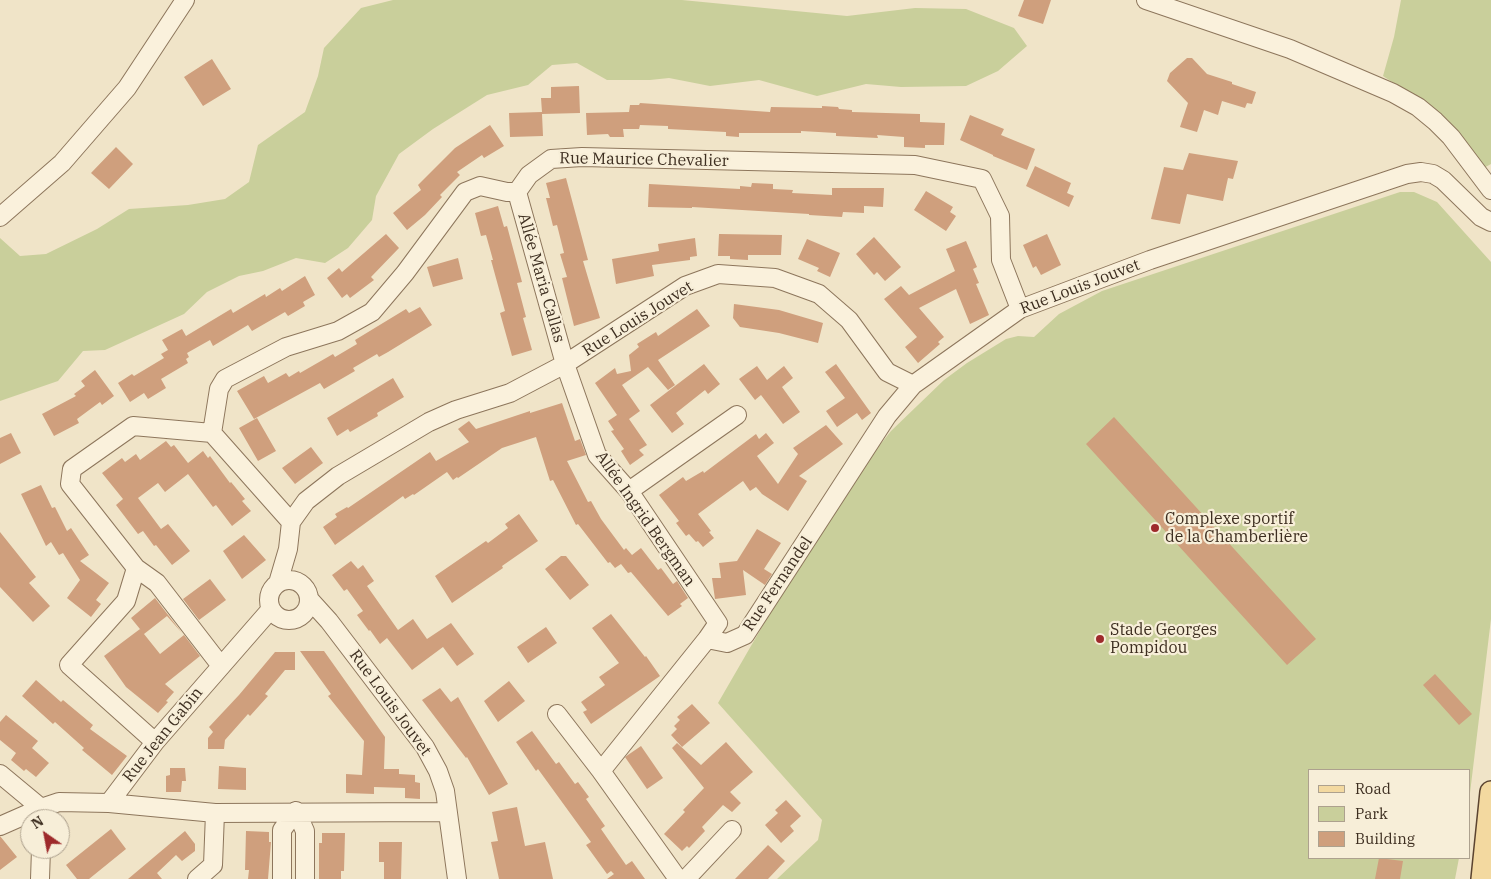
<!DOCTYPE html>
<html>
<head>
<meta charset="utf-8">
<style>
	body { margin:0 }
	#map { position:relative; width:1491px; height:879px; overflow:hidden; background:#f0e4c8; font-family:"IBM Plex Serif",serif }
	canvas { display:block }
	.legend { position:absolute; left:1308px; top:769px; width:162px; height:90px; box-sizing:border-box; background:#f7eed8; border:1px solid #ada18e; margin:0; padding:6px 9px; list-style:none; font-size:15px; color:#3d2e20 }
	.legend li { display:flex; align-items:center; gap:10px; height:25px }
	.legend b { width:25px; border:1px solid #ada18e }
	.north { position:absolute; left:20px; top:809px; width:50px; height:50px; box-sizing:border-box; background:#f7eed8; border:1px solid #ada18e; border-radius:50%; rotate:327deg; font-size:14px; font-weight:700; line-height:20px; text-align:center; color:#3d2e20 }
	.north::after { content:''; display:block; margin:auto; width:18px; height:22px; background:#9e2a2b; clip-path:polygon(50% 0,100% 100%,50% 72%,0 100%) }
</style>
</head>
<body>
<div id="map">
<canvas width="1491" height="879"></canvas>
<ul class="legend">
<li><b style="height:6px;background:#f3d9a0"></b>Road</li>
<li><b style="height:14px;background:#c9cf9b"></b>Park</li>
<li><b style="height:14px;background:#cf9f7d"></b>Building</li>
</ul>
<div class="north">N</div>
</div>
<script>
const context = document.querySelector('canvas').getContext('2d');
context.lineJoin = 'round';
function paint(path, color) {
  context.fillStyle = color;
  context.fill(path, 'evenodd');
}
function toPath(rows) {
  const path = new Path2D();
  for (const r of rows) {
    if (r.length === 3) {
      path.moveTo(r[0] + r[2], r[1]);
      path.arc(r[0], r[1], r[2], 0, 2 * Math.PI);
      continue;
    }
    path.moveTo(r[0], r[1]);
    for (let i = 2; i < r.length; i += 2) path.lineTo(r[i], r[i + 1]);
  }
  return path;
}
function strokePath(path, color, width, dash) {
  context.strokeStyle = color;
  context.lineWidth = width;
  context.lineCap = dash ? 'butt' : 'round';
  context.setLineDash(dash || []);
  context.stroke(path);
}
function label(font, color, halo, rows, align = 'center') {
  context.font = font + ' "IBM Plex Serif",serif';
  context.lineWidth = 4.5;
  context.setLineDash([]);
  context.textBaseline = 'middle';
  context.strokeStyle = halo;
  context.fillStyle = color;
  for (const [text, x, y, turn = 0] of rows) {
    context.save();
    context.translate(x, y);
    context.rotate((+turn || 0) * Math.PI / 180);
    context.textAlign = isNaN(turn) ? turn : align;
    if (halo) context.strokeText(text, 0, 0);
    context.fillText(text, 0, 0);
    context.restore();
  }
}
paint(toPath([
	[393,0,682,0,847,16,915,8,966,9,1014,28,1027,46,998,71,966,86,901,87,866,84,817,96,759,80,710,86,669,78,650,80,607,80,577,63,552,65,528,85,487,95,433,129,399,154,376,196,372,220,348,248,325,263,296,258,263,271,239,276,207,292,184,314,105,350,83,351,58,381,0,401,0,238,20,256,46,254,97,229,129,209,188,205,225,199,249,182,258,145,305,112,318,76,324,48,361,8],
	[1401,0,1491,0,1491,164,1480,170,1448,120,1383,76,1394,37],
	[1400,192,1414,192,1437,202,1491,262,1491,619,1470,793,1470,770,1310,770,1310,858,1459,858,1455,879,777,879,818,840,822,820,718,703,814,537,856,475,891,431,944,380,967,363,1006,339,1018,336,1034,337,1059,314,1102,291]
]), '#c9cf9b');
paint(toPath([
	[1024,0,1051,0,1043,24,1018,16],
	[1187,58,1192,58,1207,74,1232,82,1232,84,1256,92,1252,104,1247,103,1245,108,1222,101,1218,115,1204,110,1197,132,1180,127,1188,103,1167,81,1170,73],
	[212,59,231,89,203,106,184,77],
	[579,86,580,113,542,114,543,136,510,137,509,113,542,112,541,98,551,98,551,87],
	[640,103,770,112,771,107,822,108,822,106,838,107,839,109,852,110,852,112,920,114,920,122,945,123,944,145,925,145,925,148,904,147,904,137,877,135,878,138,836,136,836,133,801,131,801,133,739,133,739,137,726,136,726,132,668,129,668,126,640,125,639,129,623,129,624,137,610,137,608,134,587,135,586,113,629,112,630,105,639,105],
	[970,115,1004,129,1001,135,1035,149,1027,170,993,156,993,155,960,140],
	[490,125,504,146,484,158,482,155,457,172,460,175,440,195,442,197,425,215,407,230,393,213,421,190,418,185,455,148],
	[116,147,133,164,109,189,91,173],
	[1189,153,1238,161,1233,179,1228,178,1223,201,1187,194,1180,224,1151,219,1164,167,1183,170],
	[1035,166,1071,183,1067,193,1074,196,1069,207,1026,186],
	[566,178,588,260,583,261,600,318,574,326,562,278,567,277,560,254,564,253,557,225,553,226,546,198,550,198,546,183],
	[752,183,773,184,773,189,793,190,792,193,832,195,832,188,884,188,883,207,864,206,864,213,843,212,842,217,809,215,809,214,692,207,692,208,648,207,649,184,740,189,740,186,751,187],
	[926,191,953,207,950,212,956,216,946,231,914,210],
	[498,206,504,227,507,226,522,282,517,283,526,317,523,318,532,350,512,356,500,313,505,311,491,260,493,260,486,235,481,236,475,213],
	[386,234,399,248,371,277,374,280,350,298,347,294,342,298,327,278,339,268,342,272],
	[719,234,782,235,781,255,748,255,748,260,730,259,730,256,718,256],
	[1047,234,1061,265,1041,275,1036,266,1033,268,1023,245],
	[874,237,901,267,885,281,877,272,874,275,856,254],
	[695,238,697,256,690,257,690,260,652,265,654,276,616,284,612,259,659,251,658,244],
	[807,239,840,253,830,277,817,271,819,268,798,259],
	[966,241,977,267,973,269,979,283,976,284,989,315,970,324,956,289,919,308,944,337,938,342,940,344,918,363,905,347,917,337,884,299,901,286,909,295,955,271,946,249],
	[458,258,463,279,433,287,427,267],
	[305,276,315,295,303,302,305,306,288,316,285,312,252,331,248,325,213,346,210,340,187,353,189,357,186,359,188,363,161,379,166,388,148,399,144,393,130,402,118,383,132,374,134,376,164,358,161,354,168,350,162,340,182,329,186,336,231,309,233,313,265,294,266,297,280,288,282,291],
	[734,304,779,310,823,323,818,343,779,333,740,327,733,318],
	[420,307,432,325,388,352,379,357,377,354,353,368,355,371,324,389,320,383,254,419,237,391,264,376,268,383,286,373,289,377,299,371,300,373,333,354,335,357,357,344,355,340,406,309,409,313],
	[697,309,710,326,658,360,675,385,668,390,648,367,622,385,640,411,629,419,647,445,639,450,644,455,630,465,621,451,624,449,611,431,614,430,608,421,617,415,595,383,615,368,617,374,631,371,629,355,639,347,637,344,656,332,658,336],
	[704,364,720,384,708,394,705,390,676,413,684,424,672,433,650,405],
	[836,364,871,413,862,420,857,413,837,427,826,411,845,398,825,372],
	[757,366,767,380,784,366,793,378,782,387,800,412,783,424,761,395,755,400,739,379],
	[95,370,114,396,102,405,100,402,77,419,79,423,54,436,42,414,76,396,74,394,85,386,81,381],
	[393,378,404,397,377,413,378,416,350,432,348,429,337,436,327,418],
	[562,403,575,441,580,439,586,455,567,461,588,502,591,501,601,519,624,550,626,548,632,555,641,548,658,570,661,568,673,584,677,581,688,598,680,604,682,606,668,616,631,572,628,573,621,564,615,568,610,562,608,563,578,524,576,525,553,480,550,481,536,437,502,448,458,478,457,477,453,480,447,472,414,495,413,494,405,499,403,496,335,545,323,527,337,517,335,514,347,507,348,508,430,452,436,461,469,442,458,429,469,421,476,429,530,411,530,413],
	[1114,417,1316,639,1287,665,1086,444],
	[257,418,276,451,258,461,239,428],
	[826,425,843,444,799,476,807,481,788,511,762,494,756,487,750,491,743,481,698,514,711,531,709,532,714,538,703,547,698,541,696,542,689,534,686,536,676,523,679,521,659,495,683,477,686,481,703,471,704,473,756,434,759,439,766,433,774,443,757,456,778,484,798,454,793,448],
	[11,433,21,453,0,464,0,438],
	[166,441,171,447,174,445,188,463,203,451,208,458,210,456,230,483,231,482,245,499,242,501,251,511,232,526,216,505,213,507,188,474,165,492,158,483,138,498,161,529,168,524,190,551,172,565,156,545,154,546,143,531,138,534,116,505,123,499,102,473,122,458,125,462,136,454,140,460],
	[311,447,323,463,295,484,282,468],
	[41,485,52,508,55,507,67,531,71,528,89,555,80,561,109,583,96,600,101,604,91,617,67,598,80,580,63,553,59,555,51,542,46,546,21,494],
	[519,514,538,541,502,566,503,568,452,603,435,576,486,541,488,543,508,528,505,524],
	[757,529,781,543,764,569,772,574,765,585,743,570,746,595,715,599,712,578,721,578,719,563,737,561],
	[0,532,36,577,29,583,50,606,33,622,0,587],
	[244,535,266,560,242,579,223,551],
	[561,556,566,556,589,585,570,600,545,569],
	[351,561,358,569,363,565,374,581,367,586,398,630,413,619,427,639,451,623,474,654,457,666,443,647,412,670,387,638,380,644,370,630,369,631,357,615,363,611,347,589,344,591,332,575],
	[210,579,226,600,199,620,183,599],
	[155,598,182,633,167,616,144,634,131,618],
	[611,614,645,657,646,656,660,676,591,724,583,712,587,710,581,702,605,685,599,677,619,663,592,628],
	[546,627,557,643,528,663,517,647],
	[140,629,160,654,184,635,200,656,165,684,174,692,166,701,168,702,158,713,126,687,104,656],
	[300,651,324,651,385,737,384,769,399,769,399,774,415,775,415,782,420,783,420,799,405,798,405,788,374,787,374,794,346,793,346,774,362,775,364,741,328,696,331,694],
	[275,652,295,652,295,670,285,670,265,694,268,696,250,716,248,714,225,740,224,749,208,749,208,738,213,732,209,727,239,695],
	[1435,674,1472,714,1459,725,1423,685],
	[36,680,61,702,63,700,93,725,90,729,127,756,112,775,82,750,84,748,55,722,53,724,22,696],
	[509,681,525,701,498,722,484,701],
	[440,688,451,702,458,697,508,784,489,795,467,757,466,758,422,700],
	[692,704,710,723,682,747,671,735,677,729,674,726,680,720,677,717],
	[6,715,38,741,32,748,49,763,36,777,26,769,24,771,11,760,16,753,0,740,0,722],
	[532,731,556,764,559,762,575,784,578,782,589,797,586,799,605,826,601,829,626,865,632,861,645,879,607,879,614,874,611,871,607,874,586,845,591,842,538,769,536,771,516,742],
	[726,742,753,772,730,792,741,803,732,812,723,805,702,827,705,831,689,848,687,846,682,851,664,834,685,812,683,810,704,788,672,748,677,743,701,765],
	[641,746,663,778,647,789,625,757],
	[219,766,246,768,246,790,218,789],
	[170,768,185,768,186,781,182,781,181,792,166,792,166,776,170,775],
	[786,800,801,816,790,826,794,831,781,843,765,825,778,813,775,810],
	[517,807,525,846,545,842,553,879,499,879,491,842,498,841,492,812],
	[111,829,126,849,89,879,77,879,66,865],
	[185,831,195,844,195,851,182,861,176,855,157,873,162,879,128,879],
	[246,831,269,832,269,842,271,842,268,879,248,879,249,870,245,870],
	[322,833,345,833,344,871,341,871,341,879,319,879,319,843,322,843],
	[0,836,17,857,0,870],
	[379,842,402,842,401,879,384,879,384,862,379,862],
	[768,845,785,861,768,879,735,879],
	[1379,858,1403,861,1400,879,1375,879]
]), '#cf9f7d');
const minor = toPath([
	[1146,0,1290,49,1393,93,1418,107,1435,121,1451,137,1491,190],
	[517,192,565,364,597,455,629,491,718,623,707,639],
	[0,217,62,163,127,88,185,0],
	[212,433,219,389,225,379,286,347,338,331,372,312,405,273,465,192,480,186,507,192,517,192,529,175,551,159,582,157,915,165,982,179,1000,216,1001,260,1020,309],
	[212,433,291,522],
	[629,491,737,415],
	[136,568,157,583,221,666],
	[289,600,20],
	[278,583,288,549,291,522,306,501,338,476,429,422,456,410,510,393,565,364,685,286,718,274,775,278,819,294,849,320,887,372,913,385,1020,309,1150,260,1407,174,1421,172,1433,174,1443,180,1481,217,1491,222],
	[310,600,329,621,425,747,438,771,445,791,457,879],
	[557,714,601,771],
	[155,742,69,665,126,601,136,568,70,484,72,469,133,426,212,433],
	[0,774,41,808,0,826],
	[109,803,215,813,446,812],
	[41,819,41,808,59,802,109,803,155,742,271,609],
	[40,879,41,849],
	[197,879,213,865,215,813],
	[282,879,282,830,296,811,305,831,305,879],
	[678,879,601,771,707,639,727,643,745,635,887,416,913,385],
	[686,879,732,830]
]);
const major = toPath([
	[1482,879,1491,792]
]);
strokePath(minor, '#8d765c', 20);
strokePath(major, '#5b4430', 24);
strokePath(minor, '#faf1dc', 18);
strokePath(major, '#f3d9a0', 21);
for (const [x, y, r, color] of [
	[1155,528,5,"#9e2a2b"],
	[1100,639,5,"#9e2a2b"]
]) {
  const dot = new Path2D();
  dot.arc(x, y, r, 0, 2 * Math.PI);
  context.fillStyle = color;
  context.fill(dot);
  strokePath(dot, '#f7eed8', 2);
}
label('16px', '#3d2e20', '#f7eed8', [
	["Rue Maurice Chevalier",644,160,1],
	["Allée Maria Callas",541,278,74],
	["Rue Louis Jouvet",1080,287,-21],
	["Rue Louis Jouvet",638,319,-32],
	["Allée Ingrid Bergman",645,519,55],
	["Rue Fernandel",778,584,-56],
	["Rue Louis Jouvet",390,703,54],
	["Rue Jean Gabin",163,735,-51]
]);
label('16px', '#3d2e20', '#f7eed8', [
	["Complexe sportif",1165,519],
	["de la Chamberlière",1165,537],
	["Stade Georges",1110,630],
	["Pompidou",1110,648]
], 'left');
</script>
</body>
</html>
